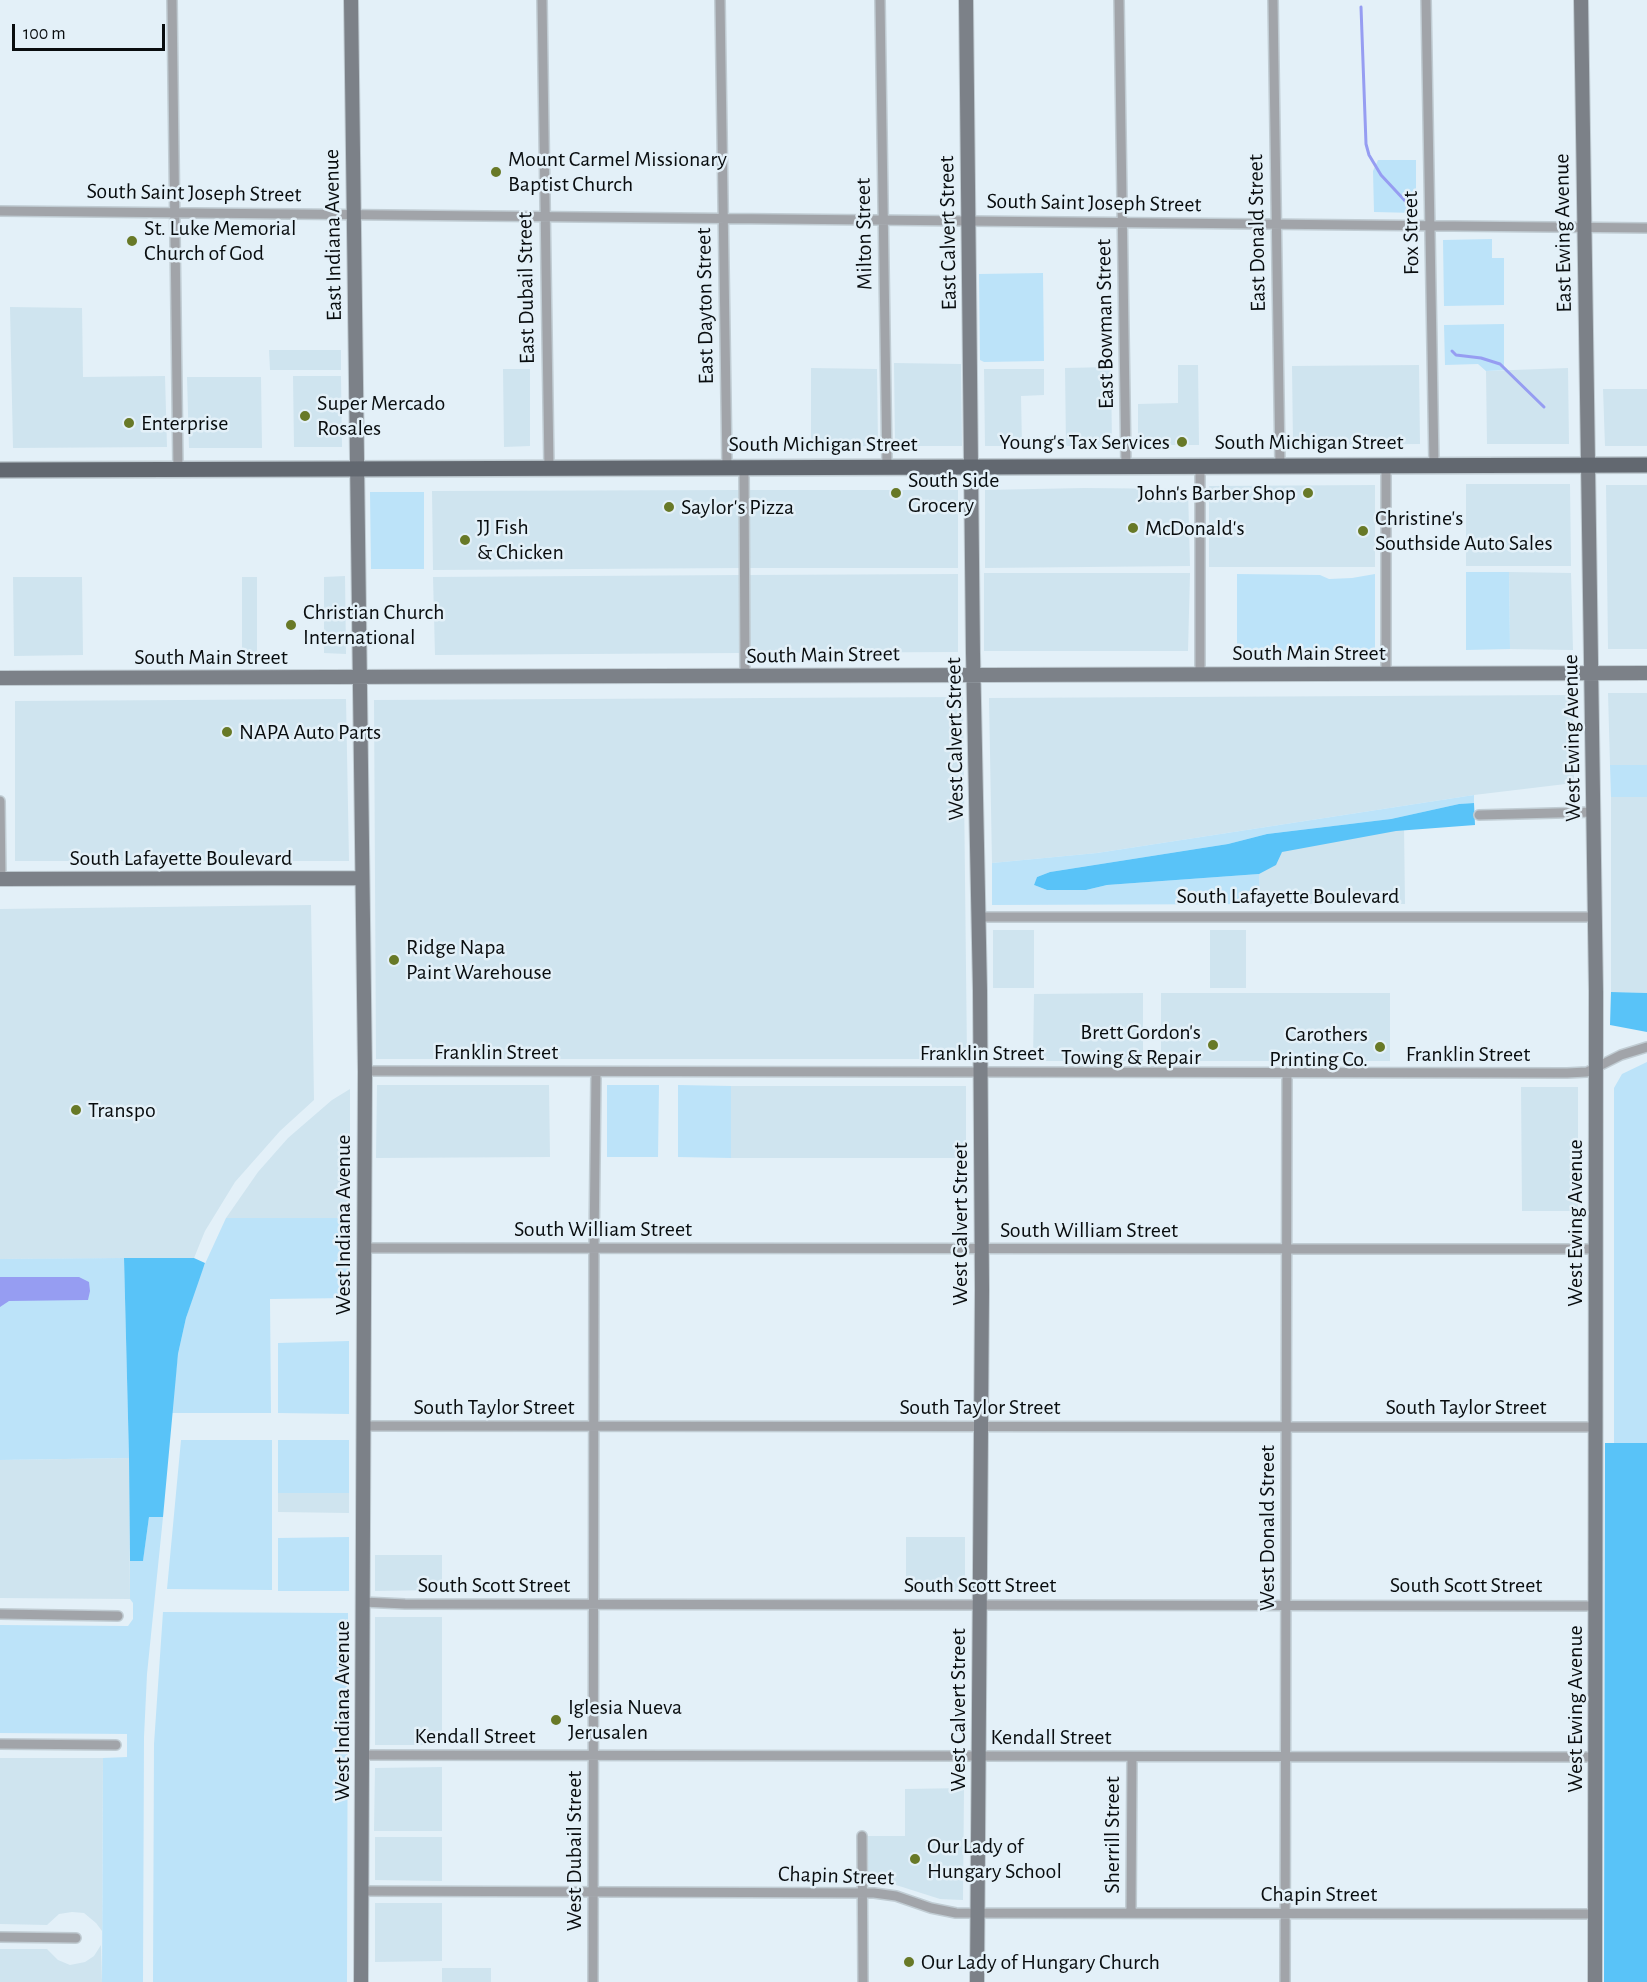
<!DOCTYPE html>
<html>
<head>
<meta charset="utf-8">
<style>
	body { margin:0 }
	#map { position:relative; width:1647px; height:1982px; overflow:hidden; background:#e3f0f8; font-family:"Alegreya Sans",sans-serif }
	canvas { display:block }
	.scale { position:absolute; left:12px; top:24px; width:153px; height:27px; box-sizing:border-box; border:3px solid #090d0f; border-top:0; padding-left:8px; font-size:18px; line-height:21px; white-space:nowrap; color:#090d0f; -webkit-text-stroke:4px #e3f0f8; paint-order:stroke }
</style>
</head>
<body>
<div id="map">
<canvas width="1647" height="1982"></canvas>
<div class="scale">100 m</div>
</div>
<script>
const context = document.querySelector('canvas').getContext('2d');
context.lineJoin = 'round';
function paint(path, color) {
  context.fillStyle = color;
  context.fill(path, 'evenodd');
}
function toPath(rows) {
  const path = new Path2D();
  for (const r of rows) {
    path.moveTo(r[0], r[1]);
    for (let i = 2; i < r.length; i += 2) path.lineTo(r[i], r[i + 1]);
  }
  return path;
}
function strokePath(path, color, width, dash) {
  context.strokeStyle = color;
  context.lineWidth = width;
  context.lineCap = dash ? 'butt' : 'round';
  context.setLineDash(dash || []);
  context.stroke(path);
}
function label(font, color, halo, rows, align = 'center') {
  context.font = font + ' "Alegreya Sans",sans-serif';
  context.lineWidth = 5;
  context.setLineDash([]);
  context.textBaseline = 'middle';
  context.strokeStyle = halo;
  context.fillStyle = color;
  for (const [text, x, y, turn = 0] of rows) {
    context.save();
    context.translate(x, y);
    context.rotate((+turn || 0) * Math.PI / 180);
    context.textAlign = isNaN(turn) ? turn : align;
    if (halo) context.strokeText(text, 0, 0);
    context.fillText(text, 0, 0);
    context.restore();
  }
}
paint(toPath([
	[10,307,82,308,83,377,165,376,167,447,13,448],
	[269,350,341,350,341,370,270,370],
	[894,363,961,364,962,446,895,446],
	[1178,365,1198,365,1199,445,1138,445,1138,404,1178,403],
	[1419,365,1420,444,1293,445,1292,366],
	[1111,367,1112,446,1066,446,1065,368],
	[811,368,877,369,878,446,811,447],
	[1568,368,1569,444,1487,444,1486,371],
	[503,369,530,369,530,446,504,447],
	[984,369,1044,369,1044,395,1021,396,1022,446,985,446],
	[293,376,341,376,342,447,294,447],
	[187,377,261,377,262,448,189,448],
	[1603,389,1647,389,1647,446,1605,446],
	[1466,484,1570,484,1571,566,1466,566],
	[1375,485,1375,567,1209,567,1209,486],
	[1606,485,1647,485,1647,649,1608,649],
	[1084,488,1188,489,1190,566,985,568,985,490],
	[739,490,740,568,433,570,432,491],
	[749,490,958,490,958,568,749,568],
	[1509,572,1571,573,1573,650,1510,649],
	[984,573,1190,573,1188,651,984,651],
	[958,574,958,652,749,653,749,575],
	[739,575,739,653,435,655,433,577],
	[345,576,346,654,324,653,324,577],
	[13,577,82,577,83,655,14,656],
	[242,577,257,577,257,655,242,655],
	[1608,693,1647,693,1647,765,1610,765],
	[1573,695,1574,783,1474,795,1097,853,992,863,989,698],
	[963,697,967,1059,376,1059,374,700],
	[346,699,349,861,15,861,15,701],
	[1611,797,1647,797,1647,993,1611,992],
	[1404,825,1405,904,1260,904,1258,844],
	[311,905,314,1100,280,1131,235,1182,205,1231,194,1258,0,1259,0,909],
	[993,930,1034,930,1034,988,993,988],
	[1210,930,1246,930,1246,988,1210,988],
	[1143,993,1143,1061,1033,1061,1034,994],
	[1161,993,1390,993,1390,1061,1161,1061],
	[377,1085,549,1085,550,1157,376,1158],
	[731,1086,966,1086,966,1158,731,1158],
	[1521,1087,1578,1087,1578,1211,1522,1211],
	[350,1089,350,1218,226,1218,258,1172,288,1138,332,1100],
	[129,1458,130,1599,0,1598,0,1460],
	[278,1493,349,1493,349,1513,278,1512],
	[906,1537,965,1537,965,1591,906,1591],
	[375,1555,442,1555,442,1590,375,1591],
	[375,1617,442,1617,442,1745,375,1745],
	[0,1758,103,1758,102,1931,96,1923,84,1913,72,1912,59,1914,47,1925,0,1924],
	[442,1767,442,1831,374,1831,375,1768],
	[964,1788,963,1900,940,1899,896,1885,866,1882,867,1836,905,1836,905,1789],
	[375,1837,442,1837,442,1881,375,1880],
	[375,1903,442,1903,442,1961,375,1962],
	[101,1945,102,1982,0,1982,0,1949,47,1949,58,1960,70,1965,85,1962,94,1956],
	[442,1968,491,1968,491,1982,442,1982]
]), '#cfe4ef');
paint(toPath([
	[1378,160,1416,160,1416,213,1374,212,1373,171],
	[1492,239,1492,258,1504,258,1504,305,1444,306,1443,240],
	[1043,273,1044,361,984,362,980,360,979,274],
	[1504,324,1504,370,1486,371,1478,364,1445,365,1444,325],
	[370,492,424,492,424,569,371,569],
	[1466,572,1509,572,1510,649,1466,650],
	[1237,574,1320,575,1329,579,1352,578,1375,574,1375,650,1237,651],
	[1610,765,1647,765,1647,797,1611,797],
	[1474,795,1474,803,1459,804,1391,819,1267,834,1228,844,1050,872,1037,877,1034,885,1047,890,1086,890,1107,885,1259,874,1260,904,992,905,992,863,1097,853],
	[1647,1062,1647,1443,1614,1443,1614,1088,1622,1074],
	[607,1085,659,1085,658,1157,607,1157],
	[678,1085,731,1086,731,1158,678,1157],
	[226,1218,350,1218,349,1298,270,1299,271,1413,171,1413,178,1354,186,1318,198,1279],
	[124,1258,129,1458,0,1460,0,1259],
	[349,1341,349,1414,278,1413,278,1343],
	[181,1440,272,1440,272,1590,167,1589],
	[278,1440,349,1440,349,1493,278,1493],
	[149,1517,163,1517,147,1674,144,1737,143,1982,102,1982,103,1758,127,1757,127,1734,0,1733,0,1625,128,1626,133,1619,133,1603,130,1599,130,1561,143,1560],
	[349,1537,349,1591,278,1591,278,1538],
	[163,1612,348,1613,347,1982,153,1982,154,1744]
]), '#bce3f9');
paint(toPath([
	[1474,803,1475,825,1396,831,1282,852,1276,865,1259,874,1107,885,1086,890,1047,890,1034,885,1037,877,1050,872,1228,844,1267,834,1391,819,1459,804],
	[1611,992,1647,993,1647,1032,1610,1025],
	[124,1258,194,1258,205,1263,186,1318,178,1354,163,1517,149,1517,143,1561,130,1561,129,1458],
	[1605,1443,1647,1443,1647,1982,1604,1982]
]), '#59c3f8');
paint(toPath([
	[0,1277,79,1277,89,1282,90,1291,88,1300,9,1301,0,1307]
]), '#969df2');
strokePath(toPath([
	[1361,7,1366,144,1369,155,1381,175,1408,204],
	[1452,351,1456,355,1481,358,1500,364,1544,407]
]), '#969df2', 3);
const street = toPath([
	[172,0,178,469],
	[542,0,549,468],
	[720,0,727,467],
	[880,0,887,467],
	[1119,0,1126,467],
	[1273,0,1280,465],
	[1426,0,1434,464],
	[0,211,1647,228],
	[1386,465,1386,674],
	[1200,466,1200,674],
	[744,467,745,677],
	[0,801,1,879],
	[1479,815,1594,812],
	[980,917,1596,917],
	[365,1071,1567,1073,1587,1072,1621,1055,1647,1047],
	[364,1248,1597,1249],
	[364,1426,1596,1427],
	[363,1602,405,1604,1596,1606],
	[0,1614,118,1616],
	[0,1744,116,1745],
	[363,1755,1596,1757],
	[862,1836,863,1982],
	[362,1891,874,1893,896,1896,931,1908,956,1913,1595,1914],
	[1131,1913,1132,1757],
	[0,1937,76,1938],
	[593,1982,594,1249,596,1072],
	[1285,1982,1287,1073]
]);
const secondary = toPath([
	[351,0,365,1071,361,1982],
	[966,0,973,653,980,991,982,1290,977,1982],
	[1581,0,1596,991,1595,1982],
	[0,678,1647,673],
	[0,879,362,878]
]);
const primary = toPath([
	[0,470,1647,465]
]);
strokePath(street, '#c0ccd3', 12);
strokePath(secondary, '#c0ccd3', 16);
strokePath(primary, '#c0ccd3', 18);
strokePath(street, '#a1a4a9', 9);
strokePath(secondary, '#7c8188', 14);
strokePath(primary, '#626870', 15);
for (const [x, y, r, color] of [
	[496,172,6,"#687927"],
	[132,241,6,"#687927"],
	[305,416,6,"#687927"],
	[129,423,6,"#687927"],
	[1182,442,6,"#687927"],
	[896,493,6,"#687927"],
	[1308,493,6,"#687927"],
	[669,507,6,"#687927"],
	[1133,528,6,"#687927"],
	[1363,531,6,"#687927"],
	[465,540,6,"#687927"],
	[291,625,6,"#687927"],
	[227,732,6,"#687927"],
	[394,960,6,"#687927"],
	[1213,1045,6,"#687927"],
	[1380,1047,6,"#687927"],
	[76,1110,6,"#687927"],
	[556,1720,6,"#687927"],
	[915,1859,6,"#687927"],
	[909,1962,6,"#687927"]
]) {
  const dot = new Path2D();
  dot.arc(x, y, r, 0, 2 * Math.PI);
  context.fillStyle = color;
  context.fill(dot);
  strokePath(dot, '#e3f0f8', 2);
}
label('22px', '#090d0f', '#e3f0f8', [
	["Mount Carmel Missionary",508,159],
	["Baptist Church",508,184],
	["St. Luke Memorial",144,228],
	["Church of God",144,253],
	["Super Mercado",317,403],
	["Rosales",317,428],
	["Enterprise",141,423],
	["Young's Tax Services",1170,442,"right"],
	["South Side",908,480],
	["Grocery",908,505],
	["John's Barber Shop",1296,493,"right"],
	["Saylor's Pizza",681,507],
	["Christine's",1375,518],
	["Southside Auto Sales",1375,543],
	["JJ Fish",477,527],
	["& Chicken",477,552],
	["McDonald's",1145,528],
	["Christian Church",303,612],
	["International",303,637],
	["NAPA Auto Parts",239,732],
	["Ridge Napa",406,947],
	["Paint Warehouse",406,972],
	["Brett Gordon's",1201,1032,"right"],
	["Towing & Repair",1201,1057,"right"],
	["Carothers",1368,1034,"right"],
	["Printing Co.",1368,1059,"right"],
	["Transpo",88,1110],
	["Iglesia Nueva",568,1707],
	["Jerusalen",568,1732],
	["Our Lady of",927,1846],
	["Hungary School",927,1871],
	["Our Lady of Hungary Church",921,1962]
], 'left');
label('22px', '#090d0f', '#e3f0f8', [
	["South Saint Joseph Street",194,193,1],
	["South Saint Joseph Street",1094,203,1],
	["East Calvert Street",948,233,-91],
	["East Donald Street",1257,233,-91],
	["Fox Street",1411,233,-91],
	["East Ewing Avenue",1563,233,-91],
	["Milton Street",864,234,-91],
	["East Indiana Avenue",333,235,-91],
	["East Dubail Street",526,288,-91],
	["East Dayton Street",705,306,-91],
	["East Bowman Street",1105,324,-91],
	["South Michigan Street",1309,442],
	["South Michigan Street",823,444],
	["South Main Street",1309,653],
	["South Main Street",823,655,-1],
	["South Main Street",211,657],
	["West Ewing Avenue",1572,738,-91],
	["West Calvert Street",955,739,-91],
	["South Lafayette Boulevard",181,858],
	["South Lafayette Boulevard",1288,896],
	["Franklin Street",496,1052],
	["Franklin Street",982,1053],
	["Franklin Street",1468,1054],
	["West Ewing Avenue",1575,1223,-90],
	["West Calvert Street",960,1224,-90],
	["West Indiana Avenue",343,1225,-90],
	["South William Street",603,1229],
	["South William Street",1089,1230],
	["South Taylor Street",494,1407],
	["South Taylor Street",980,1407],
	["South Taylor Street",1466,1407],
	["West Donald Street",1267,1528,-90],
	["South Scott Street",494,1585],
	["South Scott Street",980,1585],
	["South Scott Street",1466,1585],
	["West Ewing Avenue",1575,1709,-90],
	["West Calvert Street",958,1710,-90],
	["West Indiana Avenue",342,1711,-90],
	["Kendall Street",475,1736],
	["Kendall Street",1051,1737],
	["Sherrill Street",1112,1835,-90],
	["West Dubail Street",574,1851,-90],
	["Chapin Street",836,1876,2],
	["Chapin Street",1319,1894]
]);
</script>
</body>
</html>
